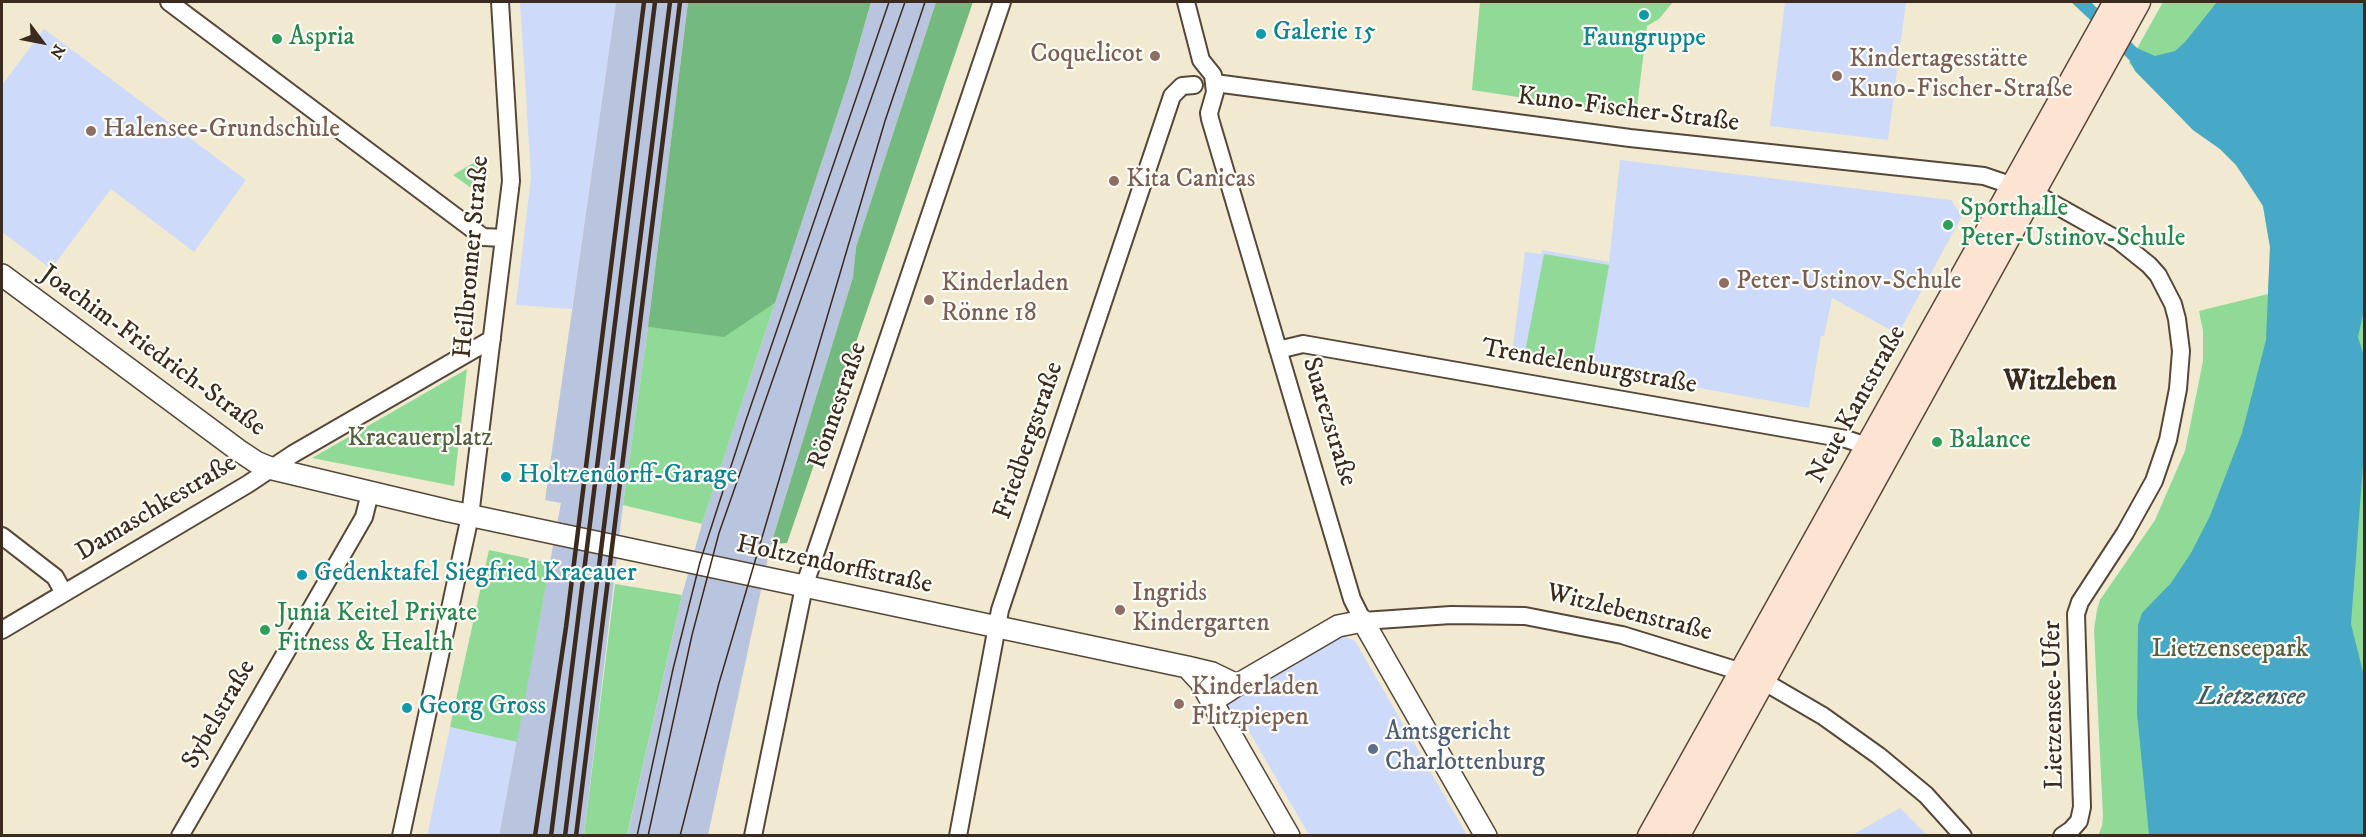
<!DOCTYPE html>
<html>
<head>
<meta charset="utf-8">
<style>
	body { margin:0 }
	#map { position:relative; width:2366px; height:837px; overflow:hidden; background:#f1ead1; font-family:"IM FELL DW Pica",serif }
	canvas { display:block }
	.frame { position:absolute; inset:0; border:3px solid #3b2a1e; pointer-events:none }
	.north { position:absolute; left:12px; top:12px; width:60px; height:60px; -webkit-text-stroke:4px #fdfcf7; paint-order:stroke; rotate:122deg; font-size:16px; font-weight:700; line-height:24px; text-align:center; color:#3b2a1e }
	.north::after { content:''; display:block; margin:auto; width:21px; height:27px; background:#3b2a1e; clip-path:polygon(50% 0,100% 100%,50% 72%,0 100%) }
</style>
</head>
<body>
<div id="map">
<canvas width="2366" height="837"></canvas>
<div class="frame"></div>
<div class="north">N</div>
</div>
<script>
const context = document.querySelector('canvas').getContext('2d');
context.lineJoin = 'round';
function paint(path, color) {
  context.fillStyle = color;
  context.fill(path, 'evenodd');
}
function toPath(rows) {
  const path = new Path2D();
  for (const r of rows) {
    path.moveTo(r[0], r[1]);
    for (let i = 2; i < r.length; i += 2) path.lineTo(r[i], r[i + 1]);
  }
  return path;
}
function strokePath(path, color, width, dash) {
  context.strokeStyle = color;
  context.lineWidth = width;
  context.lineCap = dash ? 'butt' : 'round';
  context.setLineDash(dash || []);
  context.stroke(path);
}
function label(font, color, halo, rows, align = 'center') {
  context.font = font + ' "IM FELL DW Pica",serif';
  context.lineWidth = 4.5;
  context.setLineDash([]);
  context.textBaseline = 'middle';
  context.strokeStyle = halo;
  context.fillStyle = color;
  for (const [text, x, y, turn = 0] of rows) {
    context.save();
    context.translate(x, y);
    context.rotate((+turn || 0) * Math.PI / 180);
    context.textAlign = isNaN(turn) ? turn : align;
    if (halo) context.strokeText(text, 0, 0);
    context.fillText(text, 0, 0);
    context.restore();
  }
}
paint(toPath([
	[520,2,616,2,572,309,516,305,531,177],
	[1785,2,1906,2,1888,140,1770,126],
	[44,29,246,180,194,252,111,189,51,269,2,232,2,85],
	[1620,160,1951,200,1962,216,1898,334,1832,298,1824,336,1821,336,1809,408,1512,354,1525,252,1541,254,1542,250,1609,262],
	[1341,635,1355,641,1467,835,1309,835,1239,714,1227,714,1225,702],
	[450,727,517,742,499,835,427,836],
	[1900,808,1927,835,1852,835]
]), '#cedafa');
paint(toPath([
	[616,2,688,2,648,327,623,505,584,835,499,836,561,503,545,500],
	[871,2,936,2,856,247,853,277,771,544,708,835,627,836,682,595,702,524,849,79]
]), '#b9c4de');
paint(toPath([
	[1480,2,1673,2,1659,19,1647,26,1636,115,1472,90],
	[2163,2,2364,2,2364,835,2098,836,2102,826,2103,817,2094,630,2097,610,2100,600,2155,520,2185,451,2203,361,2203,331,2199,311,2268,294,2270,247,2263,206,2259,198,2236,165,2220,149,2193,130,2129,63],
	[480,159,481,188,474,190,453,175],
	[1544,254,1609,265,1592,364,1525,352],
	[775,303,702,524,623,505,648,327,724,336],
	[467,369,454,486,312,458],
	[489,550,550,563,517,742,450,727],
	[615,584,682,595,627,835,584,835]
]), '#90da97');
paint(toPath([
	[688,2,871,2,849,79,775,303,724,337,648,327],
	[936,2,973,2,787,543,771,544,853,277,856,247]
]), '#74ba80');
paint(toPath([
	[2071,2,2091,2,2137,48,2155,56,2175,51,2185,42,2217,2,2364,2,2364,310,2358,337,2364,356,2364,452,2351,624,2364,676,2364,835,2149,835,2137,713,2138,625,2142,613,2171,583,2191,553,2210,516,2242,433,2266,340,2270,247,2263,206,2236,165,2220,149,2193,130,2135,71,2130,61,2101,30]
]), '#47a9c6');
const minor = toPath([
	[169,2,483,237,504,238],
	[1186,2,1201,60,1213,75,1215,92,1209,113,1210,119,1352,599,1363,621,1451,615,1525,616,1622,635,1742,672,1763,681,1823,716,1879,756,1926,795,1963,836],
	[1215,83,1630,138,1984,176,2034,193,2118,240,2149,265,2158,275,2173,304,2177,319,2181,351,2178,389,2168,440,2154,481,2125,533,2080,602,2076,614,2082,807,2079,821,2071,830,2062,836],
	[1278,350,1303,344,1846,439,1876,449],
	[2,536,55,577,64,593],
	[2,630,248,484,293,454,492,339],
	[180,836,364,517,370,493],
	[401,836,470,516,511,181,500,2],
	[753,836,804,587,1002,2],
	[958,836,1000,610,1172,96,1182,86,1194,85]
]);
const tertiary = toPath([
	[2,275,238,450,256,462,273,469,449,511,1187,667,1212,673,1237,685],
	[1187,667,1200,681,1289,836],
	[1211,702,1237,685,1338,626,1363,621,1486,836]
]);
const secondary = toPath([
	[1650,836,2116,2],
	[1677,836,2138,2]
]);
strokePath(minor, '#564739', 20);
strokePath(tertiary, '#564739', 24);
strokePath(secondary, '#564739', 27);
strokePath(minor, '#fff', 16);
strokePath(tertiary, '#fff', 21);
strokePath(secondary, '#fde3d1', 24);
strokePath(toPath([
	[637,836,673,669,700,562,745,423,889,2],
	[648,836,692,635,719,533,905,2],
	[680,836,719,683,885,121,925,2]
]), '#3b2a1e', 1.5);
strokePath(toPath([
	[535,836,566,627,644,2],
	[551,836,655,2],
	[565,836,670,2],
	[576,836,680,2]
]), '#3b2a1e', 4.5);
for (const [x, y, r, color] of [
	[1644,15,6,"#0f9aa8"],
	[1261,34,6,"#0f9aa8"],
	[277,39,6,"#2e9e5b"],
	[1155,56,6,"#8d6e63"],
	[1837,76,6,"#8d6e63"],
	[91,131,6,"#8d6e63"],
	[1114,181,6,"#8d6e63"],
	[1948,225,6,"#2e9e5b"],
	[1724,283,6,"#8d6e63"],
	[929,300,6,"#8d6e63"],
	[1937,442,6,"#2e9e5b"],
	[506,477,6,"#0f9aa8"],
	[302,575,6,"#0f9aa8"],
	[1120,610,6,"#8d6e63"],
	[265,630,6,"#2e9e5b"],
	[1179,704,6,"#8d6e63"],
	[407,708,6,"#0f9aa8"],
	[1373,749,6,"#5c6f8a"]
]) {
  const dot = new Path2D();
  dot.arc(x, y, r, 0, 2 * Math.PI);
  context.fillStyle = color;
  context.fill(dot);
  strokePath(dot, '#fdfcf7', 2);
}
label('26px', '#0d838f', '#fdfcf7', [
	["Galerie 15",1273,34],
	["Faungruppe",1644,40,"center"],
	["Holtzendorff-Garage",518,477],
	["Gedenktafel Siegfried Kracauer",314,575],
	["Georg Gross",419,708]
], 'left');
label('26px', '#27864d', '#fdfcf7', [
	["Aspria",289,39],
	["Sporthalle",1960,210],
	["Peter-Ustinov-Schule",1960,240],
	["Balance",1949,442],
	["Junia Keitel Private",277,615],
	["Fitness & Health",277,645]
], 'left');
label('26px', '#785e54', '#fdfcf7', [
	["Coquelicot",1143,56,"right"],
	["Kindertagesstätte",1849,61],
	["Kuno-Fischer-Straße",1849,91],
	["Halensee-Grundschule",103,131],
	["Kita Canicas",1126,181],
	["Peter-Ustinov-Schule",1736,283],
	["Kinderladen",941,285],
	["Rönne 18",941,315],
	["Ingrids",1132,595],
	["Kindergarten",1132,625],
	["Kinderladen",1191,689],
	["Flitzpiepen",1191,719]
], 'left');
label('26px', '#3b2a1e', '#fdfcf7', [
	["Kuno-Fischer-Straße",1628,111,7],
	["Heilbronner Straße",473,257,-85],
	["Joachim-Friedrich-Straße",152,352,36],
	["Trendelenburgstraße",1589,368,10],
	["Neue Kantstraße",1858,405,-61],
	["Rönnestraße",839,406,-71],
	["Suarezstraße",1328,422,73],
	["Friedbergstraße",1030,441,-71],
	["Damaschkestraße",157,509,-31],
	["Holtzendorffstraße",834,566,12],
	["Witzlebenstraße",1629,614,14],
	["Lietzensee-Ufer",2055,705,-91],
	["Sybelstraße",220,715,-60]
]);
label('26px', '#545f42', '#fdfcf7', [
	["Kracauerplatz",420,440],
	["Lietzenseepark",2230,651]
]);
label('26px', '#4e5e75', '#fdfcf7', [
	["Amtsgericht",1385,734],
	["Charlottenburg",1385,764]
], 'left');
label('italic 27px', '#405d61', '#fdfcf7', [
	["Lietzensee",2251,698]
]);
label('bold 28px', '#3b2a1e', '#fdfcf7', [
	["Witzleben",2060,383]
]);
</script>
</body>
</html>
